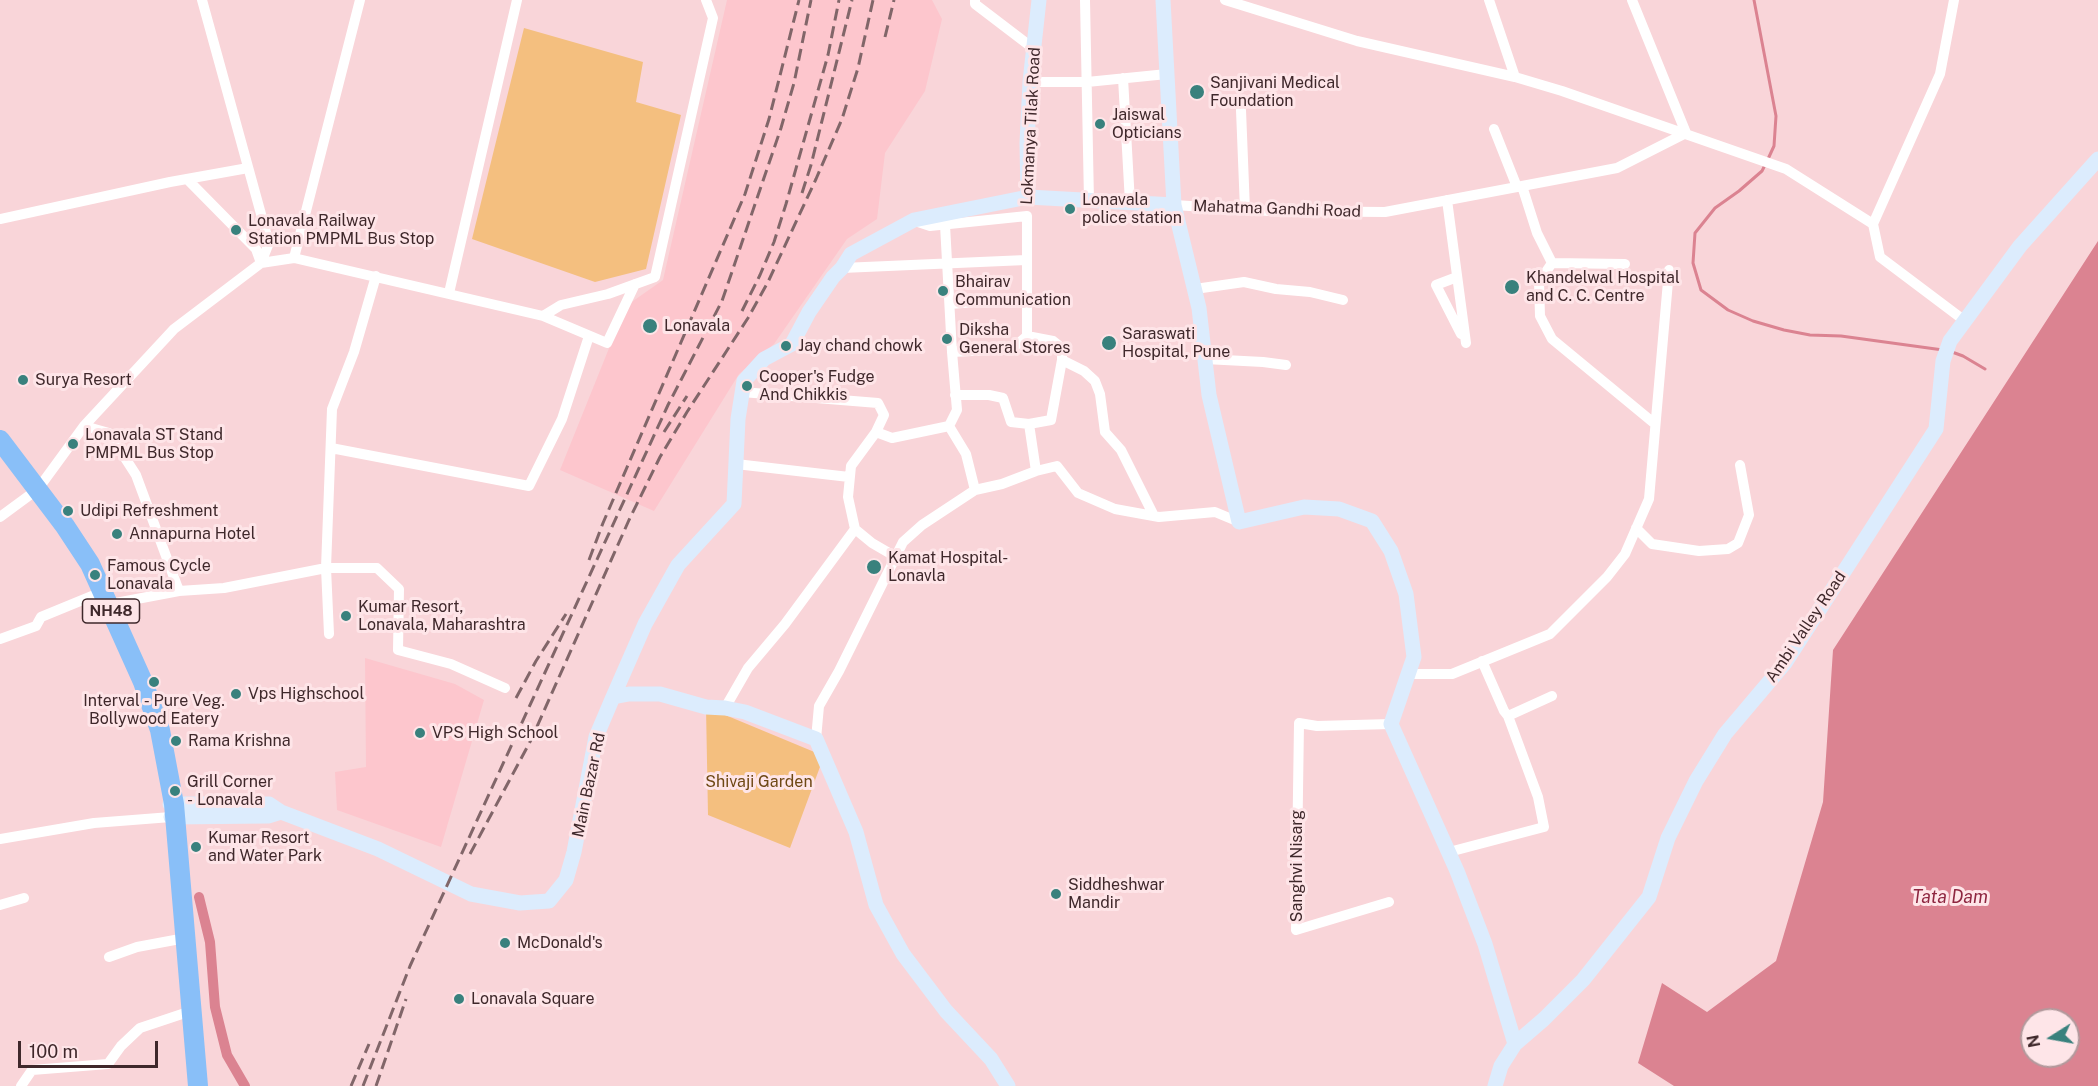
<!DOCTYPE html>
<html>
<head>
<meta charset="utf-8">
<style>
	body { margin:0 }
	#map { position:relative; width:2098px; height:1086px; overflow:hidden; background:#f9d5d9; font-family:"Public Sans",sans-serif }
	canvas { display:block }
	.north { position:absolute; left:2020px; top:1008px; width:60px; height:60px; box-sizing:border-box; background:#fee5e8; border:2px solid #b2999c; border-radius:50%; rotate:259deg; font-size:16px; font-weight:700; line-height:24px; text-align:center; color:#3f282b }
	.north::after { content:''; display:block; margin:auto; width:21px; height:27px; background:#39817d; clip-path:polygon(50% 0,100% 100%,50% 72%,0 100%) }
	.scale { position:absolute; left:18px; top:1041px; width:140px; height:27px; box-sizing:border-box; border:3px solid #3f282b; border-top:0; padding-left:8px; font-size:18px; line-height:21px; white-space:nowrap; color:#3f282b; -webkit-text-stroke:4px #fee5e8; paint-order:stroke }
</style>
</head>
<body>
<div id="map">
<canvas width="2098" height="1086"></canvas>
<div class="north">N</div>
<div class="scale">100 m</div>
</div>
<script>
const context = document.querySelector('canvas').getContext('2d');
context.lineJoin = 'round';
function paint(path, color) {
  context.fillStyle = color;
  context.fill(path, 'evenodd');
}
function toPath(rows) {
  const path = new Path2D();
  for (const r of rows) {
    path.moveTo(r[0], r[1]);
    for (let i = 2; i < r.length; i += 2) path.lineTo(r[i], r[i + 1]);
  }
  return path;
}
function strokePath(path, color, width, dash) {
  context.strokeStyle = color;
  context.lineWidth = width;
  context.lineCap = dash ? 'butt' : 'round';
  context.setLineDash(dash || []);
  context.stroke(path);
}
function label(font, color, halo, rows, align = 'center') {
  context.font = font + ' "Public Sans",sans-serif';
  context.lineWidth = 6;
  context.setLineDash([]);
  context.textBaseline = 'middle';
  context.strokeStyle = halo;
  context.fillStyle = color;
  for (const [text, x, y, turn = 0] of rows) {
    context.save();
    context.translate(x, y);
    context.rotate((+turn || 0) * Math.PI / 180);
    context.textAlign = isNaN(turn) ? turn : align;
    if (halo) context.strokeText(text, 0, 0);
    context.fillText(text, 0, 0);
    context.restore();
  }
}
paint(toPath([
	[727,0,932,0,942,19,925,91,885,153,877,219,847,239,774,344,739,374,654,511,560,470,626,306,663,280],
	[365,658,455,684,484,700,441,847,337,810,335,772,366,767]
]), '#fdc6cd');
paint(toPath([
	[524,28,643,62,636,102,681,115,646,269,595,282,472,239],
	[706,707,824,756,790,848,708,815]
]), '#f4bf7f');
paint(toPath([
	[2098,241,2098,1086,1674,1086,1638,1063,1662,983,1707,1012,1776,961,1823,802,1833,650],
	[2032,1020,2068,1020,2068,1056,2032,1056]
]), '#db8391');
strokePath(toPath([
	[1754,0,1776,116,1774,146,1768,159],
	[1765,165,1762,171,1739,191,1715,208,1695,233,1693,263,1701,290,1728,310,1753,321,1784,330,1810,335,1841,336,1943,350],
	[1952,352,1963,356,1985,369]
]), '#db8391', 3);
strokePath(toPath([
	[199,897,210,942,215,1007,227,1055,245,1086]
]), '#db8391', 10);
strokePath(toPath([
	[202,0,269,243,261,263],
	[975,0,975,4,1034,49],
	[1085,0,1089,201],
	[1225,0,1357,41,1515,77,1562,91,1786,169,1873,224,1880,257,1965,321],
	[1489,0,1515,77],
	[1123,78,1130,203],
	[1030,82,1087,82,1167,74],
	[1241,110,1245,210],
	[1494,129,1517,187],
	[187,179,256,249,261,263],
	[1522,186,1537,233,1552,263,1539,282,1540,316,1552,339,1655,424],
	[1447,200,1466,343],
	[1174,205,1269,211,1385,212,1617,168,1686,133,1632,0],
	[0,219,170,182,248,168],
	[915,221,930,226,1027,216,1027,336,1053,341,1058,345,1062,352,1062,360,1084,371,1095,381,1100,394,1105,432,1121,450,1154,516],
	[1873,224,1940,74,1954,0],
	[945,225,952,352,1012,349,1027,336],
	[294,258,360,0],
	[1552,263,1625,264],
	[842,268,1026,260],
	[1457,277,1436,285,1461,334],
	[1195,289,1244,282,1276,289,1310,292,1343,300],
	[449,293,517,0],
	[950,304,1027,298],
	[543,316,607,343,635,284],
	[1205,359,1263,362,1286,365],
	[742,392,878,403,884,415,876,432],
	[955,395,989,395,1003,398,1011,422,1029,424],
	[84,426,109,433,136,475,179,591],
	[949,426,957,410,952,352],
	[331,448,529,486,562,419,589,336],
	[736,464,849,477],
	[1036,471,1029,424,1051,420,1062,360],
	[0,517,38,489,84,426,174,329,261,263,294,258,543,316,561,305,608,294,655,277,713,18,706,0],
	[1636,528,1652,544,1699,551,1728,549,1738,543,1749,515,1740,465],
	[896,557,872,543,855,529,848,497,851,466,876,432,892,438,949,426,966,454,975,490],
	[105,605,179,591,224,588,326,568,332,409,354,352,376,276],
	[329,634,326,568,377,568,399,589,398,650,451,664,505,688],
	[0,639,36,626,41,617,97,594],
	[1408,674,1452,674,1550,634,1607,577,1625,554,1649,499,1669,270],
	[725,708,748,668,785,624,855,529],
	[1508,716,1552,696],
	[816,739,819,706,839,671,903,542,922,525,975,490,1002,484,1036,471,1057,466,1078,493,1115,509,1159,517,1215,512,1239,522],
	[0,839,94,823,171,817],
	[1449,852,1544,827,1538,797,1508,716,1504,711,1482,661],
	[1389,902,1296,930,1299,723,1317,726,1391,724],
	[0,905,24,898],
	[109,957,137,947,180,939],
	[21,1086,32,1070,108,1064,121,1046,140,1028,185,1013]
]), '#fff', 10);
strokePath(toPath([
	[1163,0,1174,205,1199,308,1209,395,1239,522,1304,507,1339,509,1372,521,1391,551,1406,594,1414,657,1391,724,1457,871,1485,944,1515,1044],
	[1028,197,1027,143,1030,82,1039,0],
	[613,697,645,624,678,565,734,504,738,419,744,381,764,359,792,344,809,312,833,277,842,268,851,254,914,220,1028,197,1174,205],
	[170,804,269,804,281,812,378,849,471,894,520,903,549,901,566,880,574,852,596,737,613,697,629,694,660,694,706,707,725,708,745,712,816,739,856,832,876,905,903,954,946,1011,991,1059,1008,1086],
	[171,817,268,816,281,812],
	[1495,1086,1501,1066,1515,1044,1544,1019,1583,980,1649,897,1668,838,1696,781,1725,734,1785,663,1936,429,1943,361,1950,341,2020,246,2098,159]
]), '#dcecfd', 15);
strokePath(toPath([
	[0,440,65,526,90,564,143,682,160,730,174,804,198,1086]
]), '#89bff8', 20);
strokePath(toPath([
	[885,37,894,0],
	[802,193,811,165,852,0],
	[742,311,760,275,774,242,786,204,828,55,839,0],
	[664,432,687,396],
	[589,560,603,523,745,194,769,119,799,0],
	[516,698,536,661,566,614],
	[470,854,531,740,629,520,660,457,687,412,748,318,768,282,816,179,842,119,858,68,873,0],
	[351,1086,369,1044],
	[363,1086,410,966,668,405,722,301,781,128,794,83,811,0],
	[376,1086,406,999]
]), '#816669', 3, [12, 6]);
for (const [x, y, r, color] of [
	[1197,92,8,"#39817d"],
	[1100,124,6,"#39817d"],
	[1070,209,6,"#39817d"],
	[236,230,6,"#39817d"],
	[1512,287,8,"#39817d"],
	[943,291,6,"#39817d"],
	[650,326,8,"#39817d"],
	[947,339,6,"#39817d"],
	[1109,343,8,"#39817d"],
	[786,346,6,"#39817d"],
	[23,380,6,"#39817d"],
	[747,386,6,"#39817d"],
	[73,444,6,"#39817d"],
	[68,511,6,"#39817d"],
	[117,534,6,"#39817d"],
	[874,567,8,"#39817d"],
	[95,575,6,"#39817d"],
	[346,616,6,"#39817d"],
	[154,682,6,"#39817d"],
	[236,694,6,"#39817d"],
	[420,733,6,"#39817d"],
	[176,741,6,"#39817d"],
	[175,791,6,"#39817d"],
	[196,847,6,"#39817d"],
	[1056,894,6,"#39817d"],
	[505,943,6,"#39817d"],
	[459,999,6,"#39817d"]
]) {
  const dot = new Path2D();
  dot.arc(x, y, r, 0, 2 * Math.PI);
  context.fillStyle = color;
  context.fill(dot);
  strokePath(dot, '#fee5e8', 2);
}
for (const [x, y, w] of [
	[111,611,57]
]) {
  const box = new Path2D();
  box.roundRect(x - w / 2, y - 12, w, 24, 4.5);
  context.fillStyle = '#fee5e8';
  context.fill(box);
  strokePath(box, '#3f282b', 1.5);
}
label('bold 15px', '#3f282b', null, [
	["NH48",111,611]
]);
label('16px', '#3f282b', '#fee5e8', [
	["Sanjivani Medical",1210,83],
	["Foundation",1210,101],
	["Jaiswal",1112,115],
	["Opticians",1112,133],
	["Lonavala",1082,200],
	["police station",1082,218],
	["Lonavala Railway",248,221],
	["Station PMPML Bus Stop",248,239],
	["Khandelwal Hospital",1526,278],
	["and C. C. Centre",1526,296],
	["Bhairav",955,282],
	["Communication",955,300],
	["Lonavala",664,326],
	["Diksha",959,330],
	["General Stores",959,348],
	["Saraswati",1122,334],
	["Hospital, Pune",1122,352],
	["Jay chand chowk",798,346],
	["Cooper's Fudge",759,377],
	["And Chikkis",759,395],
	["Surya Resort",35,380],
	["Lonavala ST Stand",85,435],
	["PMPML Bus Stop",85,453],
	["Udipi Refreshment",80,511],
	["Annapurna Hotel",129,534],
	["Kamat Hospital-",888,558],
	["Lonavla",888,576],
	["Famous Cycle",107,566],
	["Lonavala",107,584],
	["Kumar Resort,",358,607],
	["Lonavala, Maharashtra",358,625],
	["Vps Highschool",248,694],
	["Interval - Pure Veg.",154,701,"center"],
	["Bollywood Eatery",154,719,"center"],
	["VPS High School",432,733],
	["Rama Krishna",188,741],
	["Grill Corner",187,782],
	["- Lonavala",187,800],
	["Kumar Resort",208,838],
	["and Water Park",208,856],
	["Siddheshwar",1068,885],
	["Mandir",1068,903],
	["McDonald's",517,943],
	["Lonavala Square",471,999]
], 'left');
label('16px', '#3f282b', '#fee5e8', [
	["Lokmanya Tilak Road",1031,126,-87],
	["Mahatma Gandhi Road",1277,209,2],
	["Ambi Valley Road",1806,627,-56],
	["Main Bazar Rd",589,785,-78],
	["Sanghvi Nisarg",1297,866,-90]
]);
label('16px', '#6e4814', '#fee5e8', [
	["Shivaji Garden",759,782]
]);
label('italic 18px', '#8e2640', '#fee5e8', [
	["Tata Dam",1950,897]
]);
</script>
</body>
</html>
